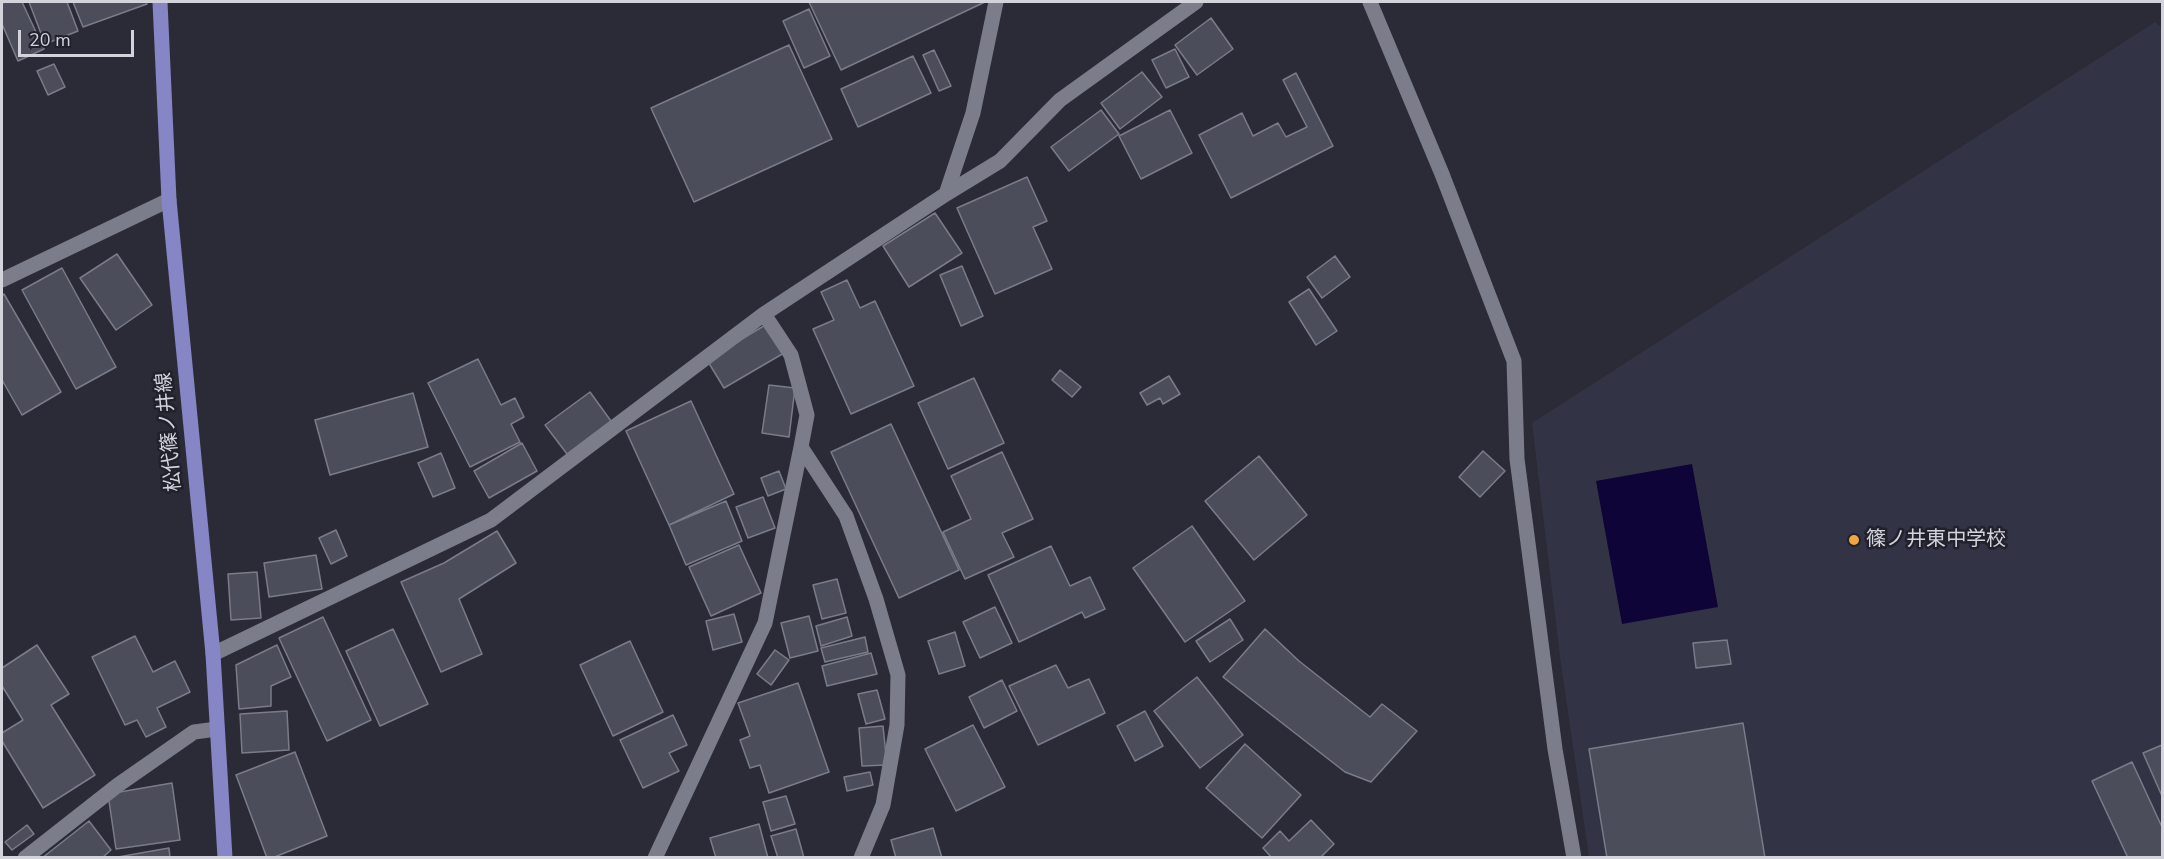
<!DOCTYPE html>
<html>
<head>
<meta charset="utf-8">
<style>
	body { margin:0 }
	#map { position:relative; width:2164px; height:859px; overflow:hidden; background:#2a2b37; font-family:"Nunito Sans",sans-serif }
	canvas { display:block }
	.frame { position:absolute; inset:0; border:3px solid #d2d3db; pointer-events:none }
	.scale { position:absolute; left:18px; top:30px; width:116px; height:27px; box-sizing:border-box; border:3px solid #d2d3db; border-top:0; padding-left:8px; font-size:18px; line-height:21px; white-space:nowrap; color:#d2d3db; -webkit-text-stroke:4px #21212d; paint-order:stroke }
</style>
</head>
<body>
<div id="map">
<canvas width="2164" height="859"></canvas>
<div class="frame"></div>
<div class="scale">20 m</div>
</div>
<script>
const context = document.querySelector('canvas').getContext('2d');
context.lineJoin = 'round';
function paint(path, color) {
  context.fillStyle = color;
  context.fill(path, 'evenodd');
}
function toPath(rows) {
  const path = new Path2D();
  for (const r of rows) {
    path.moveTo(r[0], r[1]);
    for (let i = 2; i < r.length; i += 2) path.lineTo(r[i], r[i + 1]);
  }
  return path;
}
function strokePath(path, color, width, dash) {
  context.strokeStyle = color;
  context.lineWidth = width;
  context.lineCap = dash ? 'butt' : 'round';
  context.setLineDash(dash || []);
  context.stroke(path);
}
function label(font, color, halo, rows, align = 'center') {
  context.font = font + ' "Nunito Sans","Noto Sans JP",sans-serif';
  context.lineWidth = 5;
  context.setLineDash([]);
  context.textBaseline = 'middle';
  context.strokeStyle = halo;
  context.fillStyle = color;
  for (const [text, x, y, turn = 0] of rows) {
    context.save();
    context.translate(x, y);
    context.rotate((+turn || 0) * Math.PI / 180);
    context.textAlign = isNaN(turn) ? turn : align;
    if (halo) context.strokeText(text, 0, 0);
    context.fillText(text, 0, 0);
    context.restore();
  }
}
paint(toPath([
	[2155,22,2162,28,2162,857,1589,857,1560,657,1532,423]
]), '#323345');
paint(toPath([
	[1692,464,1718,607,1622,624,1596,481]
]), '#0f0437');
const building = toPath([
	[6,2,22,2,44,49,18,61,2,24,2,3,6,2],
	[29,2,67,2,78,31,45,44,29,2],
	[73,2,146,2,147,4,83,27,73,2],
	[809,2,985,2,841,70,809,2],
	[809,9,830,56,804,68,783,21,809,9],
	[1211,18,1233,49,1197,75,1175,45,1211,18],
	[789,45,832,139,694,202,651,108,789,45],
	[1175,49,1189,77,1166,88,1152,60,1175,49],
	[934,50,951,86,939,91,923,55,934,50],
	[913,56,931,93,858,127,841,89,913,56],
	[54,64,65,87,48,95,37,71,54,64],
	[1142,72,1162,97,1120,129,1101,103,1142,72],
	[1296,73,1333,146,1231,198,1199,135,1242,113,1253,136,1278,123,1286,137,1307,127,1283,80,1296,73],
	[1101,110,1119,134,1069,171,1051,147,1101,110],
	[1170,110,1192,153,1141,179,1119,136,1170,110],
	[1027,177,1047,221,1033,227,1052,269,995,294,957,208,1027,177],
	[935,213,962,253,909,287,883,246,935,213],
	[117,254,152,305,116,330,80,278,117,254],
	[1335,256,1350,277,1322,298,1307,277,1335,256],
	[962,266,983,316,961,326,940,275,962,266],
	[62,268,116,367,76,389,22,290,62,268],
	[847,280,860,308,875,301,914,386,851,414,813,329,834,320,821,292,847,280],
	[1309,289,1337,331,1316,345,1289,302,1309,289],
	[4,294,61,392,22,415,2,380,2,296,4,294],
	[767,324,784,353,724,388,707,360,767,324],
	[478,359,501,405,515,398,524,417,511,424,520,442,470,467,428,383,478,359],
	[1060,370,1081,387,1072,397,1052,380,1060,370],
	[1169,376,1180,394,1163,404,1160,398,1147,405,1140,393,1169,376],
	[974,378,1004,443,948,469,918,403,974,378],
	[769,385,795,388,789,437,762,433,769,385],
	[590,392,611,421,567,454,545,425,590,392],
	[413,393,428,447,330,475,315,420,413,393],
	[691,401,734,494,669,525,626,431,691,401],
	[891,424,959,570,899,598,831,452,891,424],
	[522,443,537,471,489,498,474,471,522,443],
	[1483,451,1505,471,1480,497,1459,477,1483,451],
	[1002,452,1033,519,1002,533,1014,557,965,579,943,532,971,519,951,476,1002,452],
	[441,453,455,488,433,497,418,463,441,453],
	[1259,456,1307,515,1254,560,1205,501,1259,456],
	[779,471,786,489,768,496,761,478,779,471],
	[763,497,775,528,748,538,736,507,763,497],
	[726,501,742,541,686,565,669,525,726,501],
	[1192,526,1245,601,1185,642,1133,568,1192,526],
	[336,530,347,556,331,564,319,538,336,530],
	[497,531,516,563,459,599,482,654,441,672,401,582,444,563,497,531],
	[739,545,761,593,711,616,689,567,739,545],
	[1051,546,1070,586,1090,577,1105,609,1085,618,1082,612,1019,642,988,575,1051,546],
	[316,555,322,589,269,597,264,563,316,555],
	[257,572,261,618,231,620,228,574,257,572],
	[837,579,846,613,822,619,813,585,837,579],
	[995,607,1012,643,980,658,963,622,995,607],
	[734,614,742,642,713,650,706,621,734,614],
	[809,616,818,651,790,658,781,623,809,616],
	[323,617,371,720,327,741,279,638,323,617],
	[847,617,852,636,821,646,816,626,847,617],
	[1230,619,1243,640,1210,662,1196,641,1230,619],
	[393,629,428,704,380,726,346,651,393,629],
	[1265,629,1299,661,1370,717,1382,704,1417,731,1371,782,1345,772,1223,677,1265,629],
	[955,632,965,666,939,674,928,641,955,632],
	[135,636,153,672,175,661,190,692,157,708,166,727,146,737,137,720,125,725,92,657,135,636],
	[865,637,868,652,825,662,821,648,865,637],
	[1727,640,1731,664,1696,668,1693,643,1727,640],
	[630,641,663,712,613,736,580,665,630,641],
	[37,645,69,694,51,705,95,775,43,808,2,741,2,733,23,720,2,686,2,668,37,645],
	[277,645,291,677,271,686,271,706,239,709,236,665,277,645],
	[775,650,789,660,771,685,757,674,775,650],
	[871,653,877,674,827,686,822,666,871,653],
	[1056,665,1068,688,1089,679,1105,713,1038,745,1009,686,1056,665],
	[1197,677,1243,735,1200,768,1154,711,1197,677],
	[1002,680,1017,711,984,728,969,697,1002,680],
	[798,683,829,772,769,793,760,765,750,768,740,740,750,736,738,703,798,683],
	[877,690,885,719,866,724,858,694,877,690],
	[287,711,289,750,242,753,240,714,287,711],
	[1145,711,1163,746,1135,761,1117,726,1145,711],
	[673,715,687,745,669,753,679,771,643,788,620,740,673,715],
	[1743,723,1765,858,1607,858,1589,749,1743,723],
	[973,725,1005,787,956,811,925,749,973,725],
	[883,726,887,765,862,766,859,728,883,726],
	[1245,744,1301,795,1262,838,1206,788,1245,744],
	[2162,745,2162,796,2143,753,2162,745],
	[295,752,327,836,272,858,267,858,236,775,295,752],
	[2132,762,2162,827,2162,858,2128,858,2092,781,2132,762],
	[870,772,873,785,847,791,844,777,870,772],
	[172,783,180,840,116,849,108,794,172,783],
	[786,796,795,824,771,831,763,802,786,796],
	[1311,820,1334,844,1320,858,1272,858,1263,848,1280,831,1289,841,1311,820],
	[89,821,111,850,102,858,42,858,89,821],
	[759,824,768,858,716,858,710,838,759,824],
	[27,825,34,834,12,850,5,842,27,825],
	[933,828,942,858,896,858,891,840,933,828],
	[796,829,804,858,778,858,771,836,796,829],
	[169,848,170,858,118,858,118,857,169,848]
]);
paint(building, '#4c4d5a');
strokePath(building, '#7b7c8a', 1.5);
strokePath(toPath([
	[1370,2,1442,174,1514,361,1517,459,1555,749,1574,858],
	[946,194,1000,161,1060,100,1196,2],
	[2,280,169,200],
	[801,447,846,516,876,599,898,675,897,725,883,805,861,858],
	[213,654,491,520,764,314,946,194,973,113,996,2],
	[25,858,118,785,194,732,217,729],
	[655,858,765,623,801,447,807,415,791,355,764,314]
]), '#7c7d8b', 15);
strokePath(toPath([
	[160,2,169,200,213,654,225,858]
]), '#8685c5', 15);
for (const [x, y, r, color] of [
	[1854,540,6,"#efa73d"]
]) {
  const dot = new Path2D();
  dot.arc(x, y, r, 0, 2 * Math.PI);
  context.fillStyle = color;
  context.fill(dot);
  strokePath(dot, '#21212d', 2);
}
label('20px', '#d2d3db', '#21212d', [
	["松代篠ノ井線",170,432,-95]
]);
label('20px', '#d2d3db', '#21212d', [
	["篠ノ井東中学校",1866,540]
], 'left');
</script>
</body>
</html>
